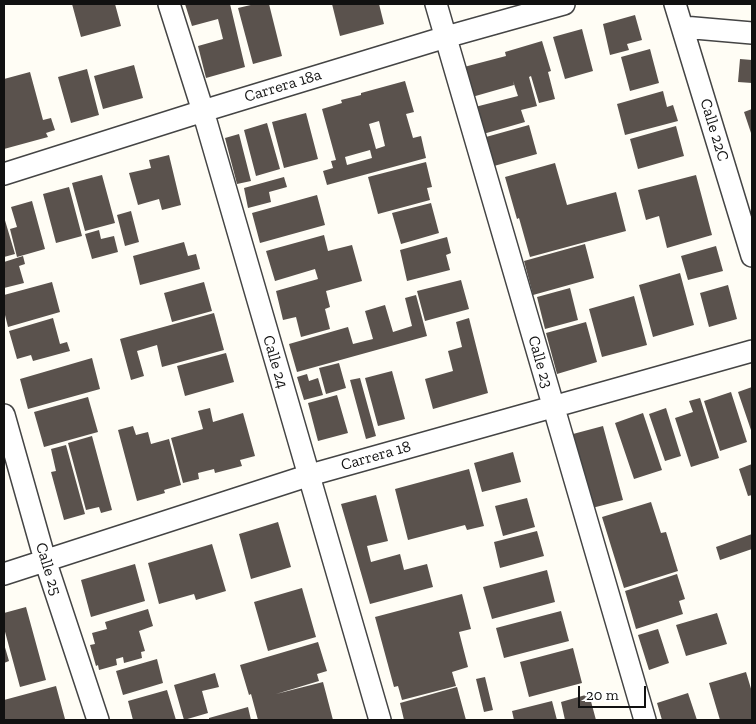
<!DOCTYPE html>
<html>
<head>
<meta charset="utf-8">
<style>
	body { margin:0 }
	#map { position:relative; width:756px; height:724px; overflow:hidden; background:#fffdf5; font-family:"Zilla Slab",serif }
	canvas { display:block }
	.frame { position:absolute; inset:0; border:5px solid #111; pointer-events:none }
	.scale { position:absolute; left:578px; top:686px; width:68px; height:22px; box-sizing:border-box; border:2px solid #111; border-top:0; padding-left:6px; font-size:15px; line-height:18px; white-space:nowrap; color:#111; -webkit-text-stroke:4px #fff; paint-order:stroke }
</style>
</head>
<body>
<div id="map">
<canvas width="756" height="724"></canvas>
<div class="frame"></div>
<div class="scale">20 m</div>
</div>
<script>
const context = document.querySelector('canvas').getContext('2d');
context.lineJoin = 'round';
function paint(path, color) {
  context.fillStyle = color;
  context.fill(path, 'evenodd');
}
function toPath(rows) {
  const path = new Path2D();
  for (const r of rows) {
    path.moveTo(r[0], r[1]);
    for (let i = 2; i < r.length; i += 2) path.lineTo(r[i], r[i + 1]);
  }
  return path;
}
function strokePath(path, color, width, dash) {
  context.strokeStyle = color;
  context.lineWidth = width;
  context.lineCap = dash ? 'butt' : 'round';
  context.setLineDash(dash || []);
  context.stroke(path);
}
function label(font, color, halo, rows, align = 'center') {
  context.font = font + ' "Zilla Slab",serif';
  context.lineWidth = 5;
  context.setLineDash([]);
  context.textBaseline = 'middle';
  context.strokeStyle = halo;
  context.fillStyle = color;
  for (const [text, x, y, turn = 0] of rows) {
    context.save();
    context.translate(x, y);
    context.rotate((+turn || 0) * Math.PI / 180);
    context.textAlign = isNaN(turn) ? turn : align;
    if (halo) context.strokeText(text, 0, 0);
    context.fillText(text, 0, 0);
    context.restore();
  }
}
paint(toPath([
	[72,4,115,4,121,26,81,37],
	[185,4,230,4,245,67,206,78,198,46,223,39,218,19,192,26],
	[255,4,269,4,282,56,253,64,238,8],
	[332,4,379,4,384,24,340,36],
	[635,15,642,40,627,44,629,50,610,55,603,24],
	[582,29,593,71,565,79,553,37],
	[542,41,551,71,548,72,555,99,539,103,531,76,529,77,537,106,521,110,525,122,483,134,475,107,518,96,513,81,514,85,472,97,464,67,506,56,505,52],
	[650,49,659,83,630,91,621,57],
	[740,59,752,60,752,83,738,82],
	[134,65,143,98,103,109,94,76],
	[87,69,99,115,71,123,58,77],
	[30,72,43,120,51,118,55,130,46,133,48,137,4,149,4,79],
	[405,81,414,112,406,114,413,138,421,136,426,158,327,185,323,171,333,168,331,161,336,160,322,109,342,103,341,100,361,95,361,93],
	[379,121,385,146,376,149,369,124],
	[370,150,372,158,347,165,345,157],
	[663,91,667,107,673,105,678,121,625,135,617,104],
	[752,109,752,136,744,112],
	[306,113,318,159,284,168,272,122],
	[267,123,280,169,256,176,244,130],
	[529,125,537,154,494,166,486,137],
	[676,126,684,156,638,169,630,139],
	[239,134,251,181,237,184,225,138],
	[169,155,181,205,162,210,159,199,138,205,129,173,151,168,149,160],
	[426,162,432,187,427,188,430,200,378,214,368,177],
	[555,163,567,205,616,192,626,231,530,257,519,218,517,219,505,177],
	[102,175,115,223,85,231,72,183],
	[696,175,712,235,667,248,659,216,646,220,638,190],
	[284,177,287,187,269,192,271,202,248,208,244,188],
	[69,187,82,236,56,243,43,194],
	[317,195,325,225,260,243,252,213],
	[32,201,45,249,17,257,10,229,17,227,11,207],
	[431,203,439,233,401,244,392,213],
	[131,211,139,242,125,246,117,215],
	[4,217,15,254,4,257],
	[99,230,101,239,114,236,118,252,92,259,85,234],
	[324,235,328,251,352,245,362,281,326,291,330,307,325,309,330,329,301,337,296,317,283,320,276,291,318,279,315,269,275,281,266,251],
	[447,237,451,253,446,255,450,270,407,281,400,250],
	[184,242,188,256,196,254,200,269,140,285,133,256],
	[585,244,594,278,533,295,524,261],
	[716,246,723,271,688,280,681,256],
	[23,256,25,264,19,266,24,283,4,288,4,262],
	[680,273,694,325,653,337,639,285],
	[461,280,469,309,425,321,417,291],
	[52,282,60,312,8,327,4,311,4,295],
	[204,282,212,311,172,322,164,293],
	[728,285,737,319,709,327,700,293],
	[570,288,578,320,545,329,537,297],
	[416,295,427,336,297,372,289,344,348,327,353,344,373,339,365,311,385,305,393,332,412,326,405,298],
	[634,296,647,345,602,357,589,309],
	[214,313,224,350,162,367,157,345,137,351,144,376,131,380,120,339],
	[53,318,60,344,67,342,70,351,33,361,31,355,17,359,9,331],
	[469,318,488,393,433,409,425,379,453,371,448,351,462,347,456,322],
	[586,322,597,362,557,374,546,333],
	[226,353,234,382,185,396,177,366],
	[92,358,100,389,28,409,20,379],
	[339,363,346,388,326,394,319,368],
	[392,371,405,419,378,426,365,378],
	[307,374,309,381,318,378,323,395,304,400,297,377],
	[360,378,376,436,366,439,350,380],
	[752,387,752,433,738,392],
	[731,392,747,442,720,451,704,401],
	[337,395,348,433,318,441,308,403],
	[88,397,98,432,44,447,34,412],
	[700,398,719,458,691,467,675,418,693,412,689,401],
	[210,408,213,422,243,413,255,456,240,460,242,466,215,473,214,469,198,473,199,479,183,483,171,438,203,429,198,411],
	[666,408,681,456,665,461,649,414],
	[643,413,662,470,634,479,615,423],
	[133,426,136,435,148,432,151,444,169,439,181,485,164,490,165,493,137,501,118,430],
	[603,426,623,500,592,508,573,434],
	[92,436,112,510,101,513,99,507,86,510,68,443],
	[66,445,85,514,64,520,51,472,56,471,51,449],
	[513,452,521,482,482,492,474,463],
	[752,464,752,495,748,496,739,469],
	[469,469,484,526,467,530,465,525,408,540,395,489],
	[376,495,388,541,367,546,371,562,400,554,404,570,427,564,433,587,370,604,341,504],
	[527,498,535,527,503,536,495,506],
	[651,502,661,533,666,532,678,571,624,588,602,517],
	[278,522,291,567,251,579,239,534],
	[537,531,544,556,500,568,494,542],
	[752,534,752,549,720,560,716,547],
	[212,544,226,591,196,600,194,594,159,604,148,563],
	[135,564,145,601,91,617,81,580],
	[547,570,555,602,492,619,483,587],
	[677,574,685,599,679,601,683,614,636,629,625,591],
	[302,588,316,637,268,651,254,602],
	[462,594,471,629,459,632,468,667,452,672,456,686,402,700,398,686,394,687,375,617],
	[26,607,46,680,20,687,4,628,4,613],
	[148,609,153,626,139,631,145,651,141,652,142,658,124,663,123,657,116,659,117,665,99,670,98,665,96,666,90,645,95,644,92,633,107,629,105,622],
	[561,611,569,641,504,658,496,628],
	[717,613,727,644,686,656,676,625],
	[658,629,669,663,649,670,638,635],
	[318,642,327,671,317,674,319,681,276,694,323,682,333,720,258,720,251,694,249,695,240,665],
	[4,644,9,661,4,663],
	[573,648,582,683,529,697,520,662],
	[157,659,163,683,123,695,116,671],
	[746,672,752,692,752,720,720,720,709,683],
	[215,673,219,687,202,691,208,713,184,720,174,685],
	[485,677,493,710,484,712,476,679],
	[56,686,65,719,4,720,4,700],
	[457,687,466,720,404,720,400,703],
	[167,690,176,720,133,720,128,701],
	[688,693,697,720,662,720,657,703],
	[589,694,596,720,565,720,561,702],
	[552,701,557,720,514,720,512,711],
	[248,707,251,720,209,720,209,718]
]), '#5a524d');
const street = toPath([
	[169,4,203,111,380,720],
	[436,4,645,720],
	[675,4,752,256],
	[683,27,752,33],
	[4,174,203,111,446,37,564,4],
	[4,415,45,560,98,720],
	[4,574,310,475,752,351]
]);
strokePath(street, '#444', 24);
strokePath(street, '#fff', 21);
label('16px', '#111', '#fff', [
	["Carrera 18a",283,86,-17],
	["Calle 22C",714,130,73],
	["Calle 24",275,362,74],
	["Calle 23",540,362,74],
	["Carrera 18",376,456,-16],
	["Calle 25",48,569,73]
]);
</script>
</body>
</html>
